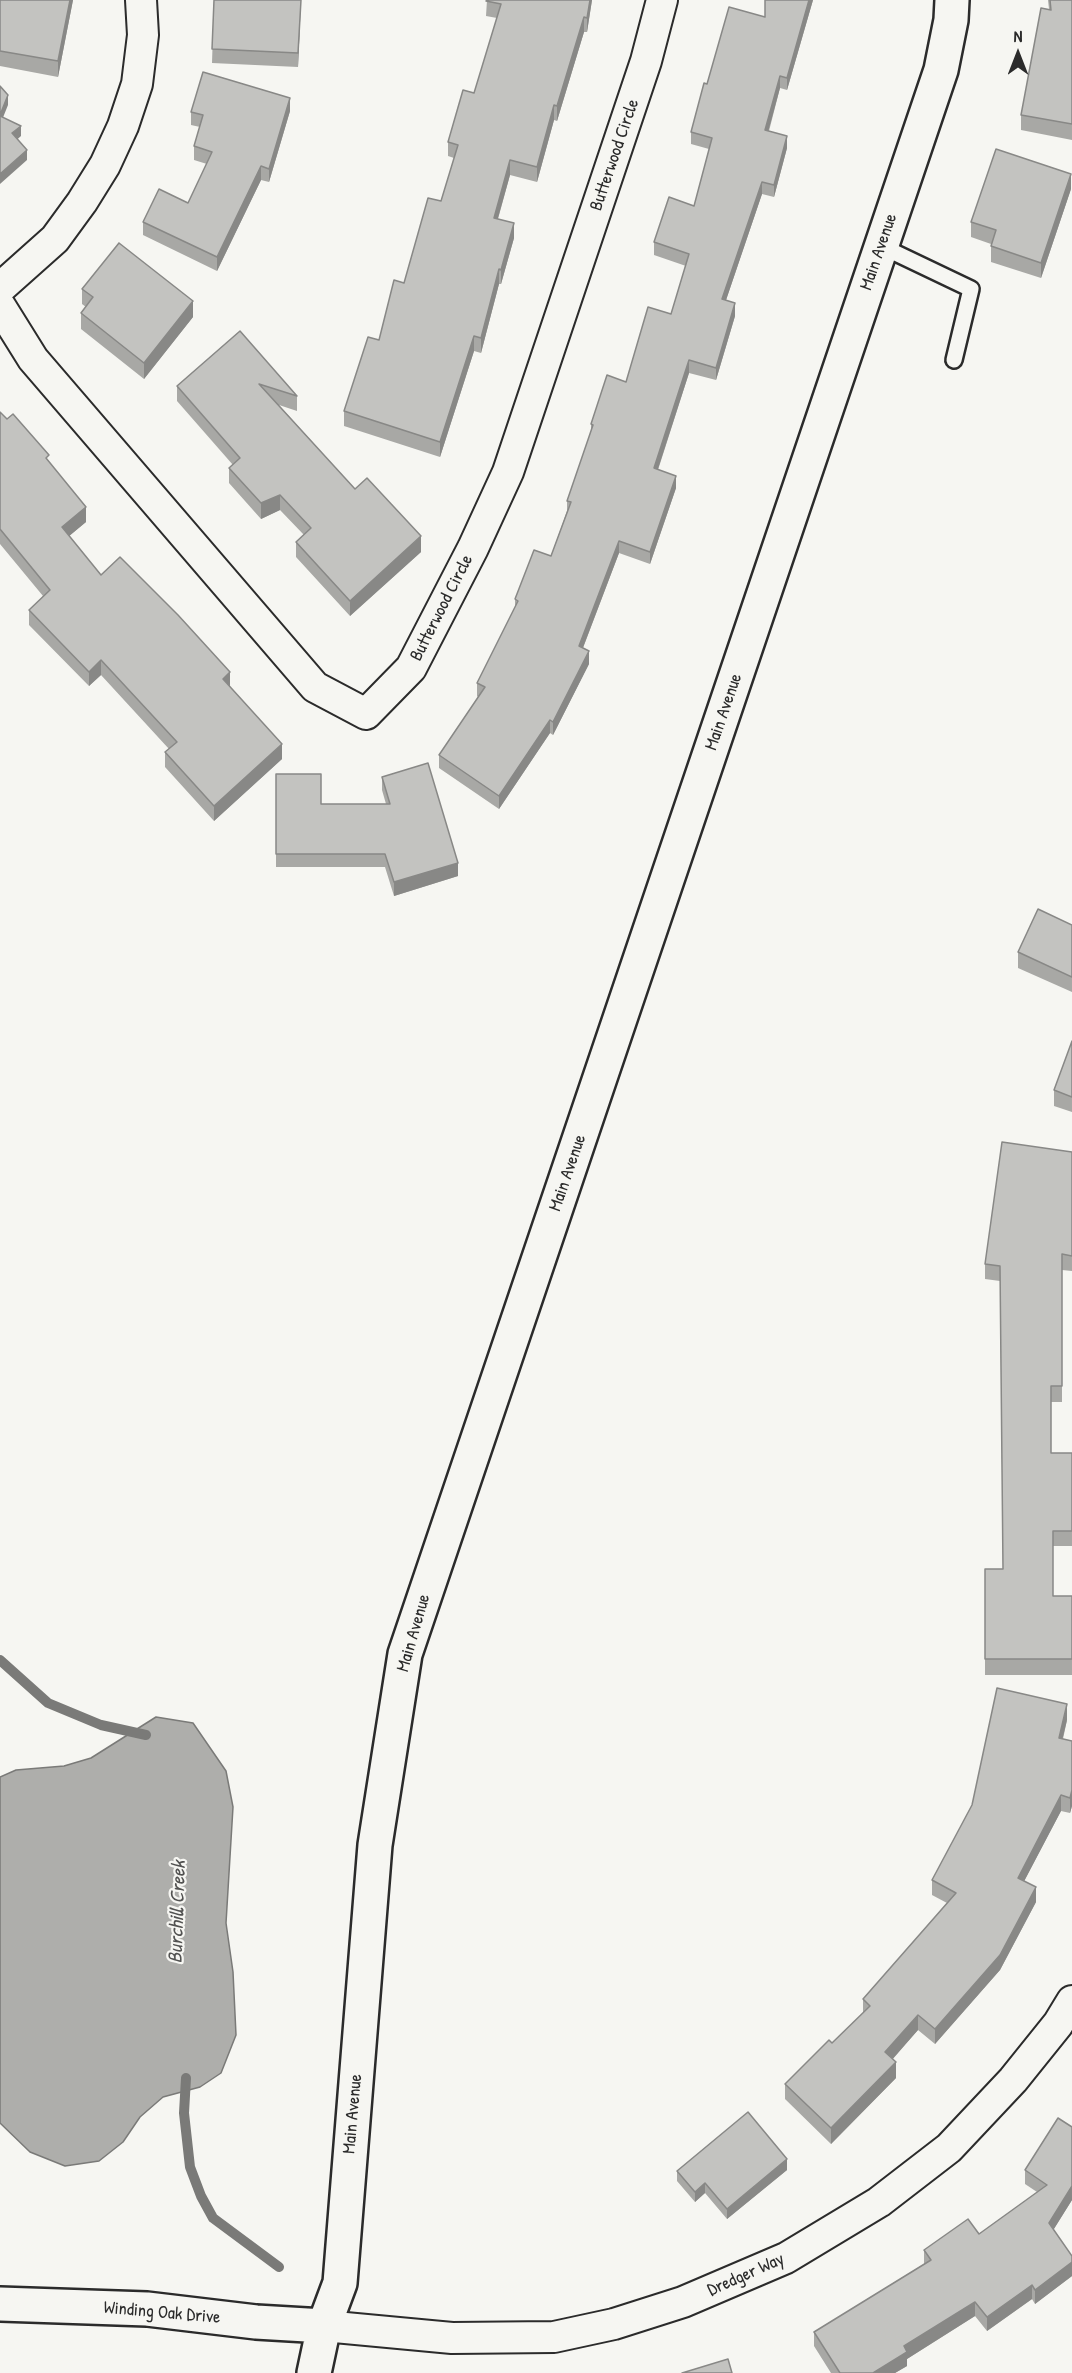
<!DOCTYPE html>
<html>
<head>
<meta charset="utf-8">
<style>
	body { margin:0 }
	#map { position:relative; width:1072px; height:2373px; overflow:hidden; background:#f6f6f2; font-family:"Patrick Hand",sans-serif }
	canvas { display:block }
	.north { position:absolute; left:988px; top:24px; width:60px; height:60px; -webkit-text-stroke:4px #f6f6f2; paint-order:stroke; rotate:0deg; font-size:16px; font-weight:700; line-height:24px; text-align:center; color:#2b2b2b }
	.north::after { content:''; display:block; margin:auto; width:21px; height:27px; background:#2b2b2b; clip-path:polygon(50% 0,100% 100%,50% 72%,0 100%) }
</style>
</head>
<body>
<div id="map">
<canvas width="1072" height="2373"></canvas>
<div class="north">N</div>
</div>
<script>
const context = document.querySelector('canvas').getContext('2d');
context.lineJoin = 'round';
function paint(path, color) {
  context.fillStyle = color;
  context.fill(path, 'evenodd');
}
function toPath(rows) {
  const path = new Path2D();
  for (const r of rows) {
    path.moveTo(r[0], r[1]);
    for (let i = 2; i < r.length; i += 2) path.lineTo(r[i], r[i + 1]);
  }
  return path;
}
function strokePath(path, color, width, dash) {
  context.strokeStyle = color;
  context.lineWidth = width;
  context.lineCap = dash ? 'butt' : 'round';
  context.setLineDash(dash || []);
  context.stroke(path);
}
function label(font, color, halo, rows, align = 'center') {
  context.font = font + ' "Patrick Hand",sans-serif';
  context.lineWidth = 4.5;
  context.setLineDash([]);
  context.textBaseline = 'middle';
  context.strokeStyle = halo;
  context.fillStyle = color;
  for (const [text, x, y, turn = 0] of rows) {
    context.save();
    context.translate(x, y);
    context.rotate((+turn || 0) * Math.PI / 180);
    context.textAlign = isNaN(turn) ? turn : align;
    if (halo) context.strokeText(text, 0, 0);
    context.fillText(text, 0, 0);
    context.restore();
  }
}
const water = toPath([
	[156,1717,193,1723,226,1771,233,1807,226,1923,233,1972,236,2035,221,2073,200,2087,163,2097,140,2117,123,2142,99,2161,65,2166,30,2152,0,2123,0,1777,16,1770,64,1766,91,1758,156,1717]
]);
paint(water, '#aeaeab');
strokePath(water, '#7a7a78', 1.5);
strokePath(toPath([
	[0,1660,48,1703,101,1725,146,1735],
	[186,2078,184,2113,190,2167,201,2196,213,2218,279,2267]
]), '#7a7a78', 10);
const lane = toPath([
	[881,246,971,289,954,360]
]);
const street = toPath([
	[0,288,55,239,82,202,105,165,123,126,137,84,143,35,141,0],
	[0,306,33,359,315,687,366,714,411,668,473,548,508,472,646,61,662,0],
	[324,2326,452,2338,554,2337,614,2324,683,2302,786,2258,879,2202,949,2148,1013,2080,1058,2024,1072,2001]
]);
const secondary = toPath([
	[0,2304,147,2309,256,2322,324,2326],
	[314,2373,324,2326,340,2283,375,1845,405,1654,941,70,951,20,952,0]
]);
strokePath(lane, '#2b2b2b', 20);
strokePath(street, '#2b2b2b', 34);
strokePath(secondary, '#2b2b2b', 38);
strokePath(lane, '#f6f6f2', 15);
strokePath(street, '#f6f6f2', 30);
strokePath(secondary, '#f6f6f2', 33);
paint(toPath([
	[0,0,73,0,58,77,0,66],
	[214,0,301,0,298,67,212,63],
	[487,0,592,0,587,32,584,32,557,121,554,120,537,182,510,175,498,219,514,238,501,284,499,284,481,353,474,351,440,457,344,426,344,411,379,340,404,283,441,201,454,158,448,156,448,142,474,93,497,18,486,16],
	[813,0,787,90,780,88,769,131,787,148,774,197,762,194,726,300,735,316,716,380,689,373,658,470,676,488,650,564,619,553,583,648,589,664,553,735,550,733,499,809,439,768,439,755,478,697,477,696,477,683,515,608,515,599,551,556,567,511,567,501,591,432,591,424,626,382,671,314,686,266,654,255,654,242,694,206,709,149,691,144,691,132,707,84,765,17],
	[1048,0,1072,0,1072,140,1021,130,1021,115,1049,9],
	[290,111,269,182,261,180,217,271,143,235,143,222,188,203,207,164,194,160,194,146,200,127,191,125,191,112],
	[1071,189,1041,278,991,262,991,244,971,237,971,222],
	[82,289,193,317,144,379,81,329,81,313,86,307,82,304],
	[240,331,297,396,297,411,279,405,355,489,421,552,350,616,296,557,296,542,304,535,280,510,261,519,229,483,229,468,233,465,177,401,177,386],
	[0,412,49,462,86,522,69,536,101,575,230,687,282,759,214,821,165,767,165,752,169,749,101,675,89,686,29,625,29,610,43,596,0,544],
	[276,774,321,804,386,804,382,790,382,777,458,876,394,896,385,867,276,867],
	[1072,925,1072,992,1018,968,1018,952],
	[1072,1041,1072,1112,1054,1106,1054,1090],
	[1072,1152,1072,1271,1062,1270,1062,1402,1051,1402,1051,1453,1072,1453,1072,1546,1053,1546,1053,1596,1072,1596,1072,1675,985,1675,985,1569,1003,1569,1000,1281,985,1279,985,1264],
	[1067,1720,1063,1739,1072,1741,1072,1806,1070,1813,1061,1811,1024,1881,1036,1902,1000,1970,935,2044,918,2030,892,2059,896,2078,831,2144,785,2099,785,2084,832,2043,863,2013,863,1999,947,1903,932,1895,932,1880],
	[1072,2127,1072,2200,1053,2230,1072,2256,1072,2276,1035,2304,1032,2299,987,2331,975,2316,907,2359,907,2366,895,2373,831,2373,814,2346,814,2332,924,2264,924,2250,979,2234,1037,2192,1025,2184,1025,2170],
	[787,2170,727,2219,705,2193,695,2202,677,2181,677,2171]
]), '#a8a8a5');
paint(toPath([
	[70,0,73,0,58,77,58,61],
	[301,0,298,67,298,53],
	[590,0,592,0,587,32,587,18],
	[809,0,813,0,787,90,787,78],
	[584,17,584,32,557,121,557,106],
	[780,76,780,88,765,143,765,130],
	[8,95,8,105,0,125,0,115],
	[290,98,290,111,269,182,269,169],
	[554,105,554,120,537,182,537,167],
	[21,126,21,136,12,144,12,133],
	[787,136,787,148,774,197,774,185],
	[27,150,27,160,0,184,0,174],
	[510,160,510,175,494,232,494,218],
	[261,166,261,180,217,271,217,257],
	[1071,174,1071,189,1041,278,1041,263],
	[762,182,762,194,722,312,722,299],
	[514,223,514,238,501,284,501,270],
	[499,269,499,284,481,353,481,338],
	[193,301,193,317,144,379,144,363],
	[735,303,735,316,716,380,716,368],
	[474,336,474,351,440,457,440,442],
	[689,360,689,373,654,481,654,468],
	[676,476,676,488,650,564,650,552],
	[280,495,280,510,261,519,261,503],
	[86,507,86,522,62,542,62,527],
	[421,536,421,552,350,616,350,601],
	[619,541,619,553,579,658,579,646],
	[589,651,589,664,553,735,553,722],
	[101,660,101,675,89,686,89,672],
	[230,672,230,687,223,679],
	[550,720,550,733,499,809,499,796],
	[282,744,282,759,214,821,214,806],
	[458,863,458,876,394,896,394,882],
	[1067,1704,1067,1720,1059,1753,1059,1738],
	[1072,1790,1072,1806,1070,1813,1070,1798],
	[1061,1795,1061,1811,1018,1893,1018,1878],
	[1036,1887,1036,1902,1000,1970,935,2044,935,2029],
	[918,2015,918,2030,885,2068,885,2052],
	[896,2062,896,2078,831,2144,831,2128],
	[787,2159,787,2170,727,2219,727,2209],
	[705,2183,705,2193,695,2202,695,2192],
	[1072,2186,1072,2200,1049,2237,1049,2223],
	[1072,2262,1072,2276,1035,2304,1035,2290],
	[1032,2285,1032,2299,987,2331,987,2317],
	[975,2302,975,2316,907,2359,907,2366,895,2373,873,2373,904,2346]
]), '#888886');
const building = toPath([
	[0,0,70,0,58,61,0,51,0,0],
	[214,0,301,0,298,53,212,49,214,0],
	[487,0,590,0,587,18,584,17,557,106,554,105,537,167,510,160,494,218,514,223,501,270,499,269,481,338,474,336,440,442,344,411,368,337,379,340,394,280,404,283,428,198,441,201,458,145,448,142,463,90,474,93,501,4,486,1,487,0],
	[765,0,809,0,787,78,780,76,765,130,787,136,774,185,762,182,722,299,735,303,716,368,689,360,654,468,676,476,650,552,619,541,579,646,589,651,553,722,550,720,499,796,439,755,485,687,477,683,518,601,515,599,534,550,551,556,571,502,567,501,593,425,591,424,607,375,626,382,648,307,671,314,689,254,654,242,669,197,694,206,712,138,691,132,704,83,707,84,729,7,765,17,765,0],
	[1050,0,1072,0,1072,124,1021,115,1041,8,1051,10,1050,0],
	[203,72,290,98,269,169,261,166,217,257,143,222,159,189,188,203,212,152,194,146,203,115,191,112,203,72],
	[0,86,8,95,0,115,0,86],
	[0,116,21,126,12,133,27,150,0,174,0,116],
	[996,149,1071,174,1041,263,991,246,996,230,971,222,996,149],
	[119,243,193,301,144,363,81,313,93,297,82,289,119,243],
	[240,331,297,396,259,384,355,489,367,478,421,536,350,601,296,542,311,528,280,495,261,503,229,468,240,458,177,386,240,331],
	[0,412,7,419,13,414,49,455,46,458,86,507,62,527,101,575,120,557,178,615,230,672,223,679,282,744,214,806,165,752,177,742,101,660,89,672,29,610,50,590,0,529,0,412],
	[428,763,458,863,394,882,385,854,276,854,276,774,321,774,321,804,390,804,382,777,428,763],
	[1038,909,1072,925,1072,977,1018,952,1038,909],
	[1072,1041,1072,1097,1054,1090,1072,1041],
	[1002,1142,1072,1152,1072,1256,1062,1254,1062,1386,1051,1386,1051,1453,1072,1453,1072,1531,1053,1531,1053,1596,1072,1596,1072,1659,985,1659,985,1569,1003,1569,1000,1266,985,1264,1002,1142],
	[997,1688,1067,1704,1059,1738,1072,1741,1072,1790,1070,1798,1061,1795,1018,1878,1036,1887,1000,1955,935,2029,918,2015,885,2052,896,2062,831,2128,785,2084,829,2040,832,2043,870,2006,863,1999,956,1893,932,1880,972,1805,997,1688],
	[748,2112,787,2159,727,2209,705,2183,695,2192,677,2171,748,2112],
	[1058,2118,1072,2127,1072,2186,1049,2223,1072,2256,1072,2262,1035,2290,1032,2285,987,2317,975,2302,904,2346,907,2352,873,2373,840,2373,814,2332,931,2260,924,2250,968,2219,979,2234,1047,2185,1025,2170,1058,2118],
	[728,2359,732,2373,682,2373,728,2359]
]);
paint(building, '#c3c3c0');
strokePath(building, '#888886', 1.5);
label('18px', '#2b2b2b', '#f6f6f2', [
	["Butterwood Circle",615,155,-71],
	["Main Avenue",879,252,-71],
	["Butterwood Circle",442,608,-63],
	["Main Avenue",724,712,-71],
	["Main Avenue",568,1173,-71],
	["Main Avenue",414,1633,-74],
	["Main Avenue",353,2114,-85],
	["Dredger Way",746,2275,-24],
	["Winding Oak Drive",162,2313,5]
]);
label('italic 20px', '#525251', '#f6f6f2', [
	["Burchill Creek",178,1912,-88]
]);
</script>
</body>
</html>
